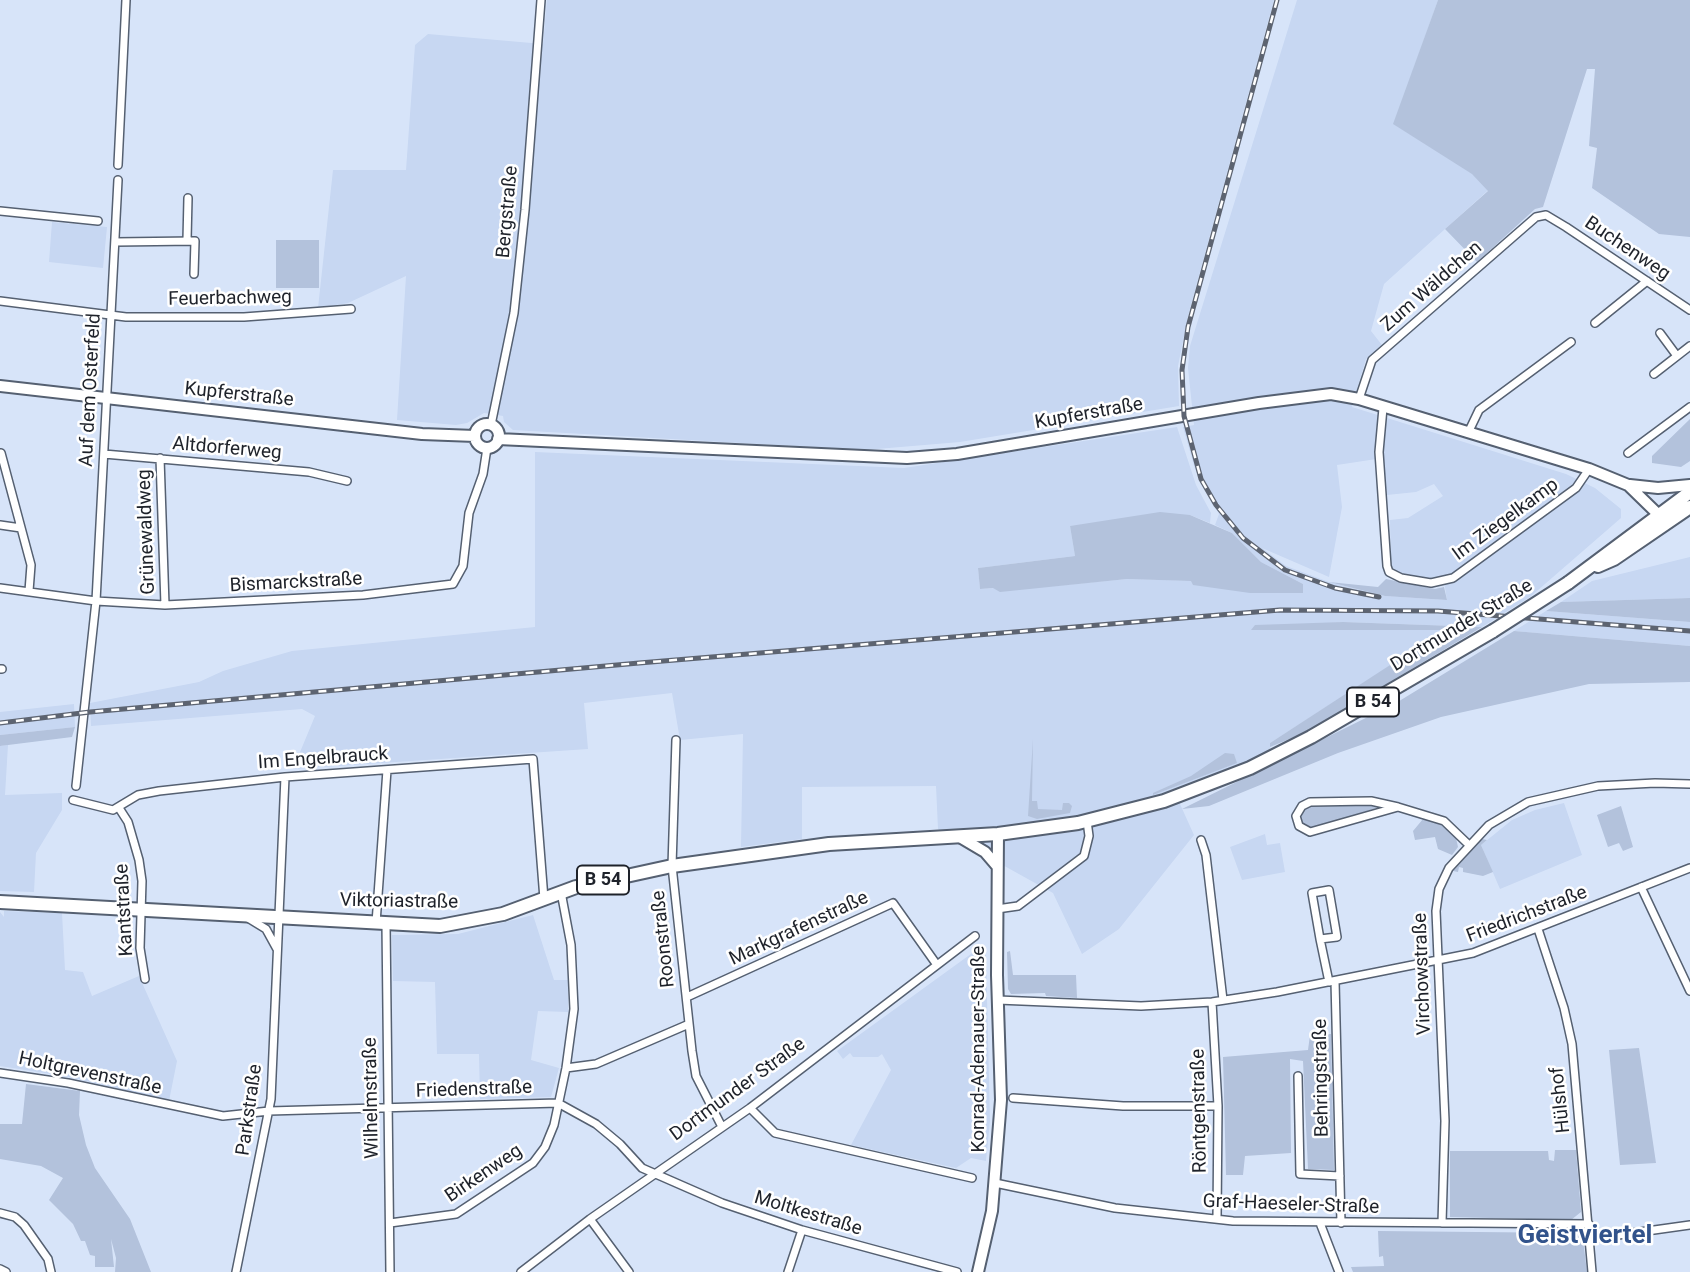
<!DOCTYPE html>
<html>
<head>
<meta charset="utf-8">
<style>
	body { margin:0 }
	canvas { display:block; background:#d7e4f9 }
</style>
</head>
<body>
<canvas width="1690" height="1272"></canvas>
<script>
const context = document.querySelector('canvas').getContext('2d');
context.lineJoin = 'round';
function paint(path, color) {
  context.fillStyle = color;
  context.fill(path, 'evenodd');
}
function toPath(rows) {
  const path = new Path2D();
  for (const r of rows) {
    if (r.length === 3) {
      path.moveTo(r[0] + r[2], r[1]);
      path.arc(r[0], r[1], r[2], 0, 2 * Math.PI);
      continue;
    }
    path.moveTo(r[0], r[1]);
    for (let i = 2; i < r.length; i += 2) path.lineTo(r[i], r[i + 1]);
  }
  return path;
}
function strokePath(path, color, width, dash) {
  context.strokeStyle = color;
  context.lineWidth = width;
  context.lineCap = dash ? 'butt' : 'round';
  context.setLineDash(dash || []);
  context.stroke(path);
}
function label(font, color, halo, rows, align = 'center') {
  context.font = font + ' Roboto,sans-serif';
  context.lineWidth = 5;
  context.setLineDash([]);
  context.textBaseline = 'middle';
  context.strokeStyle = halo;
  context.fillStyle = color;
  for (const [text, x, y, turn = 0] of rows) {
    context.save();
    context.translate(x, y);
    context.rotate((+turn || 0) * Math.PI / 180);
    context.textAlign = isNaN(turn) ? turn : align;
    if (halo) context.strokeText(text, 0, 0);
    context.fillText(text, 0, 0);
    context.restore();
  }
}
paint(toPath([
	[547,0,1274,0,1188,316,1178,366,1179,406,960,442,865,450,513,430,504,422,503,416,484,413,467,423,456,425,397,420,406,276,348,303,318,308,333,170,406,170,415,45,428,34,543,44],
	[1297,0,1438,0,1394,124,1470,172,1495,184,1384,284,1371,331,1382,345,1366,359,1352,407,1566,474,1595,488,1621,509,1621,518,1530,597,1482,627,1343,622,1252,630,1446,630,1270,743,1270,750,1238,768,1175,793,1194,835,1119,929,1082,954,1053,893,938,829,936,786,802,787,802,839,741,847,743,734,680,740,672,693,584,703,588,749,293,769,315,716,302,709,91,726,90,703,199,682,223,671,292,651,535,627,535,452,904,468,1177,427,1196,485,1211,513,1210,523,1190,515,1070,526,1075,556,978,568,980,589,994,588,1000,591,1127,579,1303,584,1261,562,1232,533,1215,525,1219,514,1195,469,1183,427,1194,425,1188,368,1190,346],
	[1383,458,1387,495,1416,492,1434,484,1443,496,1408,518,1390,520,1391,566,1397,572,1444,581,1447,600,1385,596,1329,582,1286,566,1262,548,1329,577,1342,507,1337,465],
	[52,222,107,227,103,268,49,262],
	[1690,557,1690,598,1561,602,1592,581],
	[1546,611,1690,622,1690,646,1514,631],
	[74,704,75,727,0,735,0,712],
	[8,745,5,795,62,793,62,810,36,853,34,892,0,891,0,746],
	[1564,803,1582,855,1500,889,1481,845,1512,820,1535,810],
	[1265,834,1267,845,1280,843,1285,872,1242,880,1230,847],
	[4,911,62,913,65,970,83,972,92,996,139,976,177,1061,169,1101,70,1077,0,1066,0,912,4,917],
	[533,915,554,980,568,980,568,1012,538,1011,531,1060,559,1068,551,1097,480,1099,479,1054,437,1054,435,982,393,981,392,935,458,934],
	[975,951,986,955,990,1121,986,1161,971,1158,956,1168,851,1145,891,1070,882,1054,878,1057,853,1057,850,1053,843,1059,837,1051]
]), '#c7d7f2');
paint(toPath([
	[1438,0,1690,0,1690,237,1659,234,1592,188,1597,148,1589,146,1595,69,1587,69,1543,207,1535,209,1477,262,1445,229,1488,191,1472,174,1393,124],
	[276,240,319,240,319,288,276,288],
	[1690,419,1690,461,1681,467,1652,463,1652,456],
	[1160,512,1190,515,1232,533,1261,562,1303,584,1303,593,1250,593,1193,585,1191,581,1127,579,1000,592,993,588,980,589,978,568,1075,556,1070,526],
	[1386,579,1435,589,1444,587,1447,600,1385,596,1329,582,1378,587],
	[1690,598,1690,622,1546,611,1561,602],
	[1343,622,1482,627,1306,732,1270,747,1270,743,1444,630,1251,630,1255,625],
	[1514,631,1690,646,1690,682,1589,684,1441,717,1338,753,1209,806,1182,809,1396,703],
	[75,727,72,737,0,746,0,735],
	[1033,739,1032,801,1037,801,1038,809,1062,810,1063,803,1069,803,1072,806,1070,813,1037,819,1028,816],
	[1225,753,1234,754,1237,763,1153,795,1153,793,1191,776],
	[1349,801,1383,806,1309,829,1300,823,1299,814,1309,804],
	[1621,806,1633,847,1623,851,1619,843,1608,847,1597,815],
	[1423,819,1441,825,1456,838,1458,847,1452,855,1438,849,1435,837,1415,840,1413,831],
	[1482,839,1487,840,1481,845,1493,872,1483,876,1463,872,1463,868,1459,867,1458,872,1453,871],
	[1010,951,1013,975,1076,975,1077,998,1046,996,1045,993,1011,994,1008,989,1007,952],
	[1331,1034,1334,1170,1308,1169,1303,1061,1290,1059,1291,1153,1245,1156,1243,1175,1226,1175,1223,1057,1308,1050,1310,1035],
	[1639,1048,1656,1163,1620,1165,1609,1050],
	[26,1084,80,1091,79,1115,86,1145,95,1168,130,1219,151,1272,115,1272,116,1258,111,1239,114,1267,95,1267,95,1256,90,1255,85,1241,81,1241,73,1224,49,1200,63,1178,41,1166,0,1159,0,1124,22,1124],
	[1555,1150,1576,1150,1581,1212,1571,1220,1450,1217,1450,1151,1548,1151,1549,1160,1554,1161],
	[1378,1231,1577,1233,1583,1240,1587,1272,1353,1272,1351,1267,1384,1266,1383,1256,1379,1257]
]), '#b3c2dc');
const street = toPath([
	[118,165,126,0],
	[0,211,98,221],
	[187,240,188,198],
	[115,242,195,241,194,274],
	[0,301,126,317,244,317,351,309],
	[1595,323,1647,281],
	[1660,333,1677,356],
	[1654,374,1690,346],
	[1359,399,1372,360,1536,217,1546,215,1566,227,1690,310],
	[1383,408,1379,452,1387,566,1389,572,1401,578,1431,583,1453,578,1576,488,1589,469],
	[491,425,514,313,525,210,541,0],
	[1468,433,1479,410,1571,342],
	[1,453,31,565,29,591],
	[1628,453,1690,407],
	[104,454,309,472,347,481],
	[160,458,165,605],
	[0,525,21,528],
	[0,588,96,601,165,605,363,595,453,584,463,566,469,513,483,474,487,448],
	[0,669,2,669],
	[676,740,672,866,692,1051,696,1076,722,1127],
	[76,786,96,601,118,180],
	[73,800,113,810,138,795,159,791,285,777,533,759,544,899],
	[1398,807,1310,832,1299,826,1296,816,1302,806,1310,802,1371,801,1398,807,1444,821,1468,844],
	[119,808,128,822,139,860,142,881,140,948,145,979],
	[1201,840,1206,855,1223,1000],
	[1641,887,1690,991],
	[997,909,1018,906,1084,856,1089,836,1087,821],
	[248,918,266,929,277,949],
	[376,923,387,770],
	[386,924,390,1272],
	[1538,929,1564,1008,1572,1044,1592,1272],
	[1320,939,1337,937,1329,890,1312,893,1320,939,1329,982],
	[1335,981,1341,1223],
	[687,997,893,903,937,965],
	[998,1000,1141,1006,1212,1002,1277,992,1473,953,1690,868],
	[1212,1002,1218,1106,1217,1219],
	[566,1068,596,1064,689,1024],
	[0,1073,68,1083,223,1116,269,1111,558,1103,596,1124,620,1144,642,1168,722,1203,802,1230,957,1272],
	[1298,1076,1300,1174,1340,1176],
	[1013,1098,1123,1106,1218,1106],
	[750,1108,775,1133,972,1178],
	[995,1183,1115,1208,1233,1221,1589,1224],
	[0,1213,15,1217,24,1225,48,1259,51,1272],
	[590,1219,629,1272],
	[390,1223,456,1214,533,1163,545,1147,554,1125,566,1068,574,1009,571,945,561,892],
	[1320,1223,1339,1272],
	[1442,1223,1445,1121,1436,911,1439,889,1449,868,1489,825,1528,802,1598,786,1655,783,1690,784],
	[1590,1239,1690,1225],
	[0,1269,6,1272],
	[236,1272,271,1099,285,777],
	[521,1272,590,1219,750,1108,975,936],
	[788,1272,802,1230]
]);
const secondary = toPath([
	[0,386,422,434,475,436],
	[487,436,12],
	[498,439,907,458,957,454,1259,403,1331,394,1359,399,1589,469,1628,485,1665,521],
	[1630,485,1658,488,1690,485],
	[958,836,985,852,997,866],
	[978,1272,992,1211,1001,1100,997,975,998,834]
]);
const primary = toPath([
	[1598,566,1614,559,1690,507],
	[1568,583,1690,492],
	[0,902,440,926,503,914,576,887,672,866,829,844,998,834,1078,823,1164,801,1250,768,1311,737,1493,631]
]);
strokePath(street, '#556071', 10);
strokePath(secondary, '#556071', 14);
strokePath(primary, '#556071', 16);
strokePath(street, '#fff', 7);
strokePath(secondary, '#fff', 10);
strokePath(primary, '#fff', 12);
const rail = toPath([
	[1277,0,1188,327,1182,370,1184,416,1201,479,1216,505,1243,538,1285,570,1335,588,1379,597],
	[0,723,90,712,639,663,1280,610,1438,611,1690,631]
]);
strokePath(rail, '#5d6471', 5);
strokePath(rail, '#fff', 2.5, [8]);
const primaryBridge = toPath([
	[1493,631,1568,583]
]);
strokePath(primaryBridge, '#556071', 16, []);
strokePath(primaryBridge, '#fff', 12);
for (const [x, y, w] of [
	[1373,702,52],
	[603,880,52]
]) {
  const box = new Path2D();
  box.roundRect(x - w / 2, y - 14.5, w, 29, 5);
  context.fillStyle = '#fff';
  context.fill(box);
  strokePath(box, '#1e222a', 2);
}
label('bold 18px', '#1e222a', null, [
	["B 54",1373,702],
	["B 54",603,880]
]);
label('19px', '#1e222a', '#fff', [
	["Bergstraße",508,212,-85],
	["Buchenweg",1627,249,34],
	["Zum Wäldchen",1432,287,-41],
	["Feuerbachweg",230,299,-1],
	["Auf dem Osterfeld",91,390,-87],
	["Kupferstraße",239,395,6],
	["Kupferstraße",1089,414,-10],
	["Altdorferweg",227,449,5],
	["Im Ziegelkamp",1506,520,-36],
	["Grünewaldweg",147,532,-92],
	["Bismarckstraße",296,583,-3],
	["Dortmunder Straße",1462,626,-31],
	["Im Engelbrauck",323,759,-4],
	["Viktoriastraße",399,902,1],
	["Kantstraße",125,910,-93],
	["Friedrichstraße",1527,915,-21],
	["Markgrafenstraße",799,929,-25],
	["Roonstraße",664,939,-96],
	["Virchowstraße",1423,974,-92],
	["Konrad-Adenauer-Straße",979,1049,-90],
	["Holtgrevenstraße",90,1074,12],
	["Behringstraße",1322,1078,-91],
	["Friedenstraße",474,1090,-2],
	["Dortmunder Straße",738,1090,-36],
	["Wilhelmstraße",372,1098,-91],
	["Hülshof",1561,1100,-96],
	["Parkstraße",250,1110,-82],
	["Röntgenstraße",1200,1111,-91],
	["Birkenweg",484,1174,-34],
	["Graf-Haeseler-Straße",1291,1205,2],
	["Moltkestraße",808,1214,17]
]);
label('bold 26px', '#32538b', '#fff', [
	["Geistviertel",1585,1236]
]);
</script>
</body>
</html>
